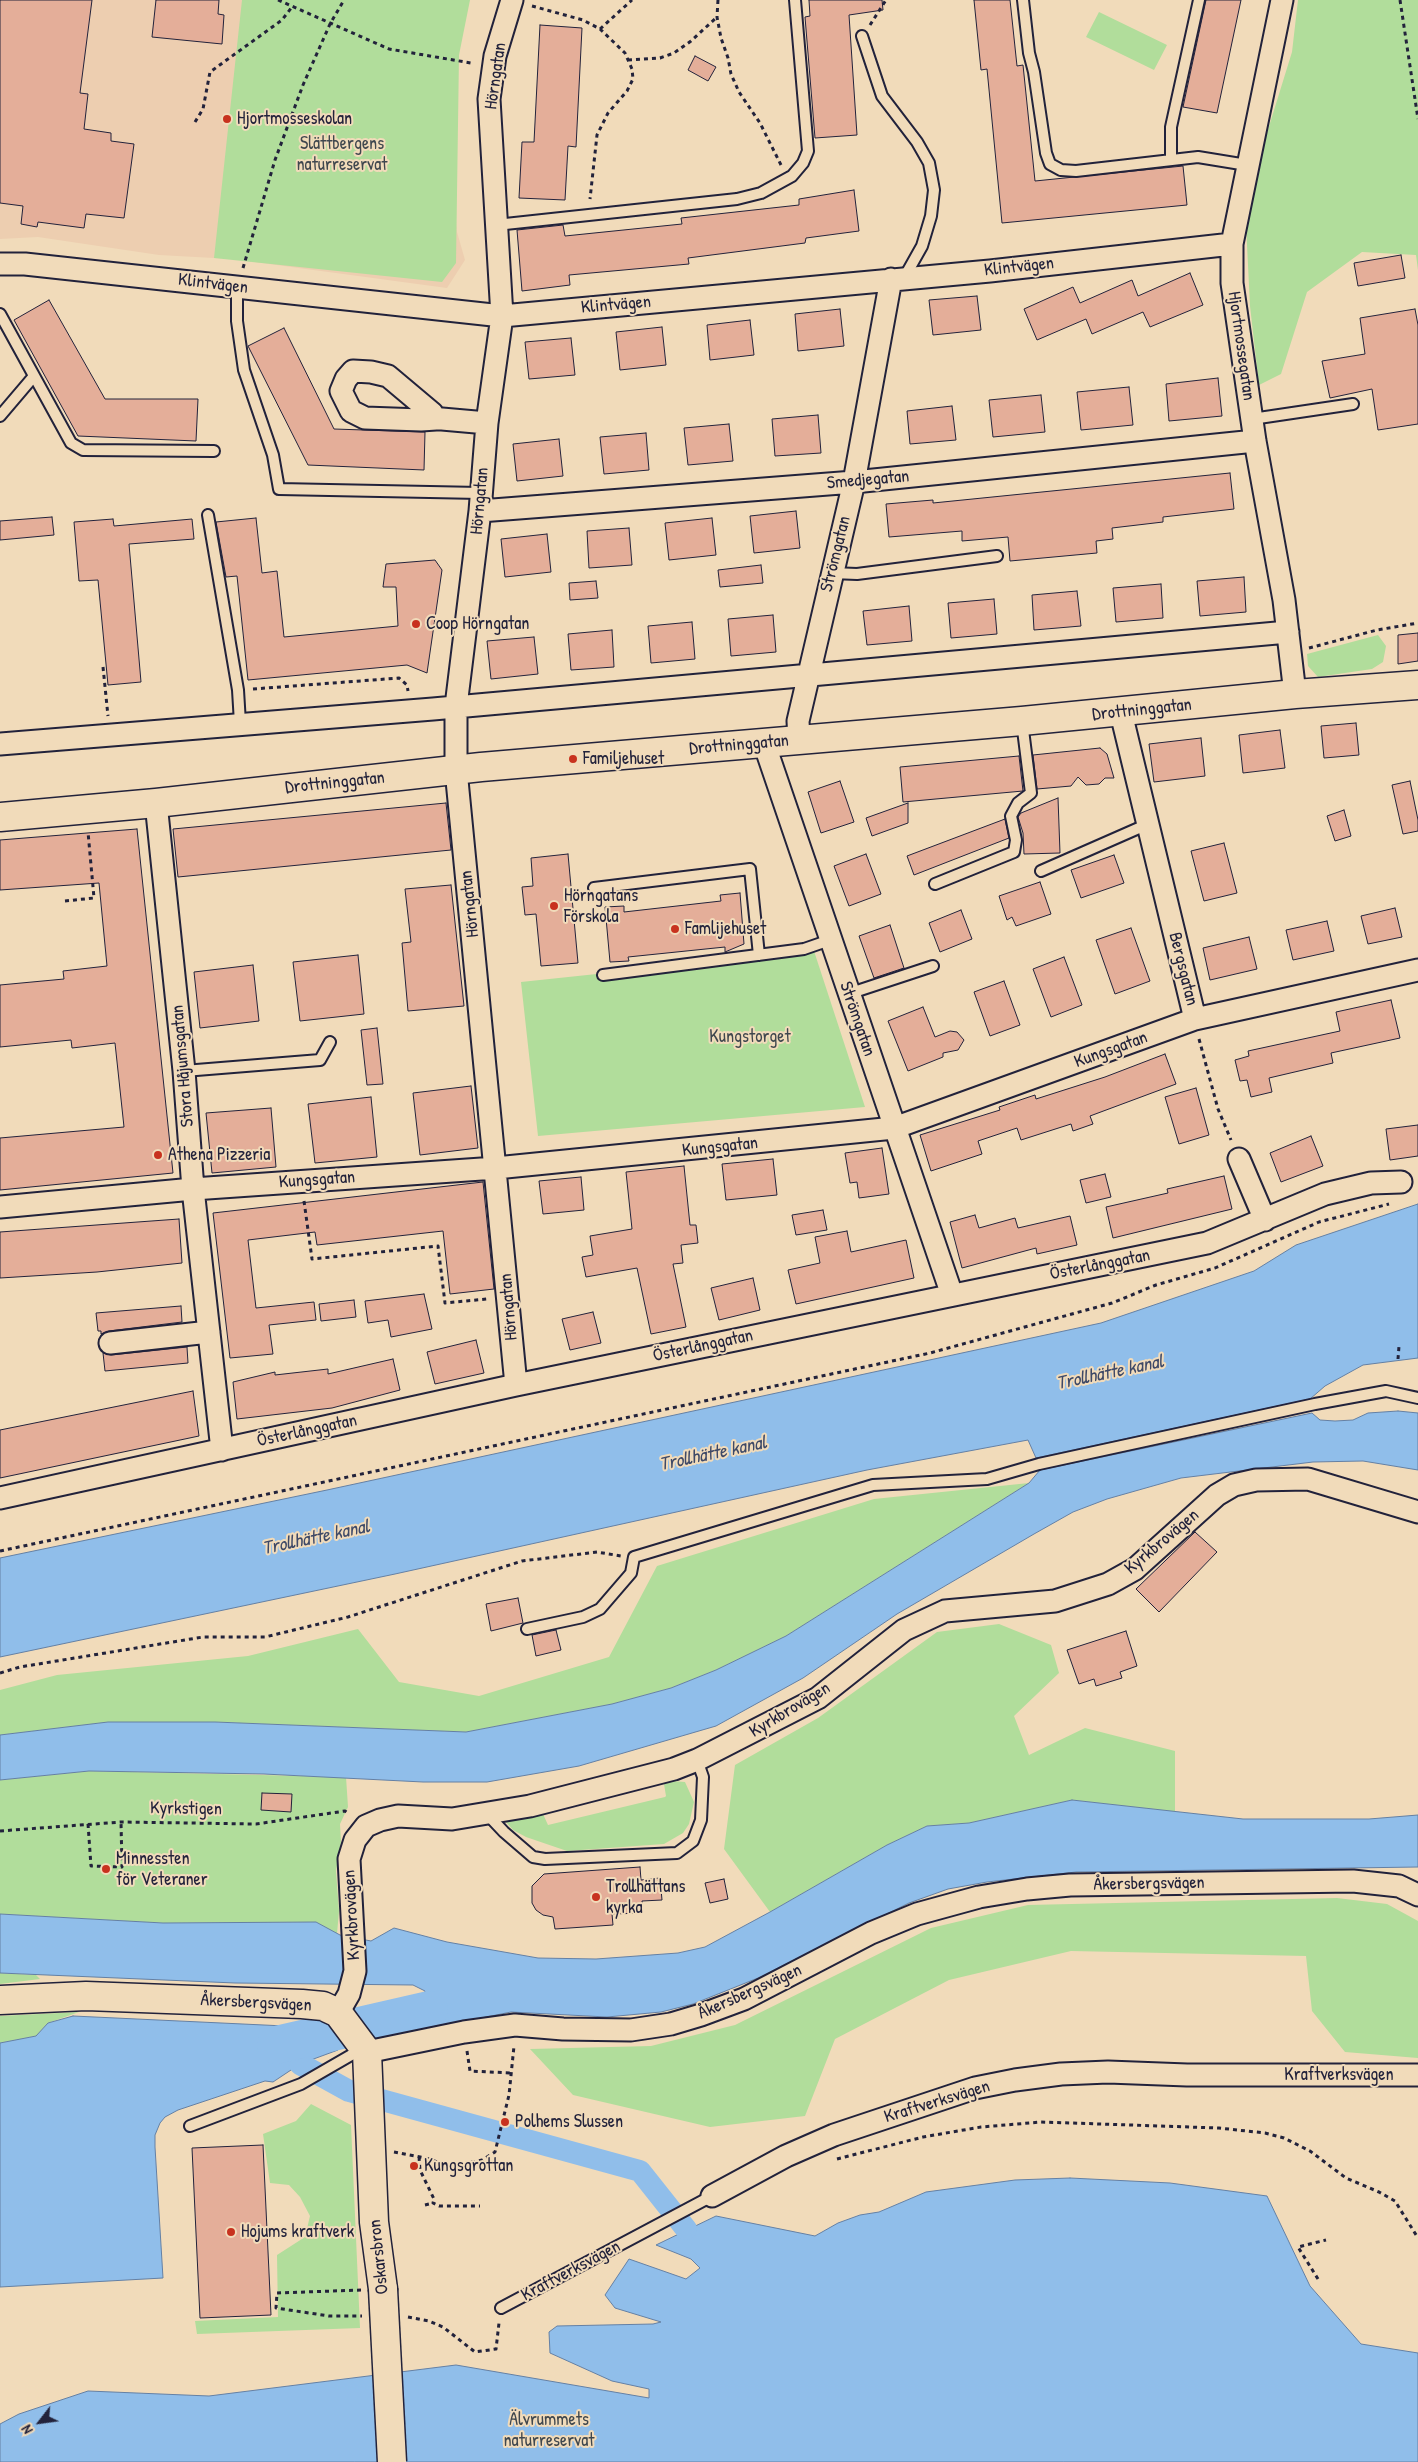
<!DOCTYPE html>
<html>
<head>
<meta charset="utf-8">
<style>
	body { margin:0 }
	#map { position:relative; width:1418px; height:2462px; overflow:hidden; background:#f1dbba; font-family:"Patrick Hand",sans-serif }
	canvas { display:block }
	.north { position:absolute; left:15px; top:2397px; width:50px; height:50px; -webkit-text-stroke:4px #f1dbba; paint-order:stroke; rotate:240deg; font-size:14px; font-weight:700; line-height:20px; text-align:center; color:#22223b }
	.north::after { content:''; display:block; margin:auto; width:18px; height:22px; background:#22223b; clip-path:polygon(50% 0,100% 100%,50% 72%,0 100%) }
</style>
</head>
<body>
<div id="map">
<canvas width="1418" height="2462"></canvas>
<div class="north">N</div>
</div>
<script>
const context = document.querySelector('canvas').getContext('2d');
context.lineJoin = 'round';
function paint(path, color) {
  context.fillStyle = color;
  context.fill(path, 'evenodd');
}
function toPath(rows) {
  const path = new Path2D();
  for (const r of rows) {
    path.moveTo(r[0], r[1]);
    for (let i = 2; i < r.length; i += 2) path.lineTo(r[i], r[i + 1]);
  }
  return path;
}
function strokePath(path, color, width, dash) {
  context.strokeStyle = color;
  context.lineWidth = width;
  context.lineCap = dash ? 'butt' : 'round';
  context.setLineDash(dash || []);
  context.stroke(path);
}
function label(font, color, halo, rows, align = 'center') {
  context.font = font + ' "Patrick Hand",sans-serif';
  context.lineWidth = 4;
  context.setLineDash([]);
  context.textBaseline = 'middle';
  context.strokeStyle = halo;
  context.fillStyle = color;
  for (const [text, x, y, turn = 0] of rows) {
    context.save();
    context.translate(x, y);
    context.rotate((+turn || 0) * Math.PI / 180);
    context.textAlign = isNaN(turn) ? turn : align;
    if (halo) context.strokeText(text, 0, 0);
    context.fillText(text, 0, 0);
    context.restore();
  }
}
paint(toPath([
	[0,0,256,0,451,170,457,232,465,260,447,288,232,259,159,255,38,237,0,239]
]), '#edceb0');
paint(toPath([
	[242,0,470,0,459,55,456,263,442,282,214,258],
	[1298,0,1418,0,1418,270,1416,255,1362,252,1307,292,1281,374,1259,385,1250,306,1245,204,1292,52],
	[1099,12,1167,45,1154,70,1086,37],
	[1378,635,1386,646,1383,662,1372,669,1318,677,1308,666,1307,654],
	[814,951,865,1107,538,1136,521,982],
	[1029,1483,786,1636,716,1670,671,1688,612,1704,466,1732,215,1722,109,1722,0,1735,0,1690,57,1675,248,1656,358,1629,399,1682,479,1696,609,1657,657,1566,874,1499],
	[999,1624,1051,1645,1059,1673,1014,1716,1029,1755,1085,1728,1175,1751,1175,1812,1072,1800,969,1823,927,1826,887,1845,770,1912,724,1849,735,1765,818,1718,937,1632],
	[89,1771,346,1777,348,1807,340,1824,341,1842,336,1871,339,1911,337,1934,316,1922,163,1923,0,1914,0,1780],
	[672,1781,685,1782,694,1802,689,1824,683,1833,664,1844,567,1851,526,1837,513,1830,506,1822,543,1814,548,1825,665,1797,666,1796,664,1784],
	[1337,1898,1387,1904,1418,1921,1418,2058,1345,2052,1312,2011,1306,1956,1071,1951,949,1980,835,2039,805,2116,710,2127,573,2095,530,2049,651,2046,735,2025,931,1928,1028,1905],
	[0,1973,36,1975,40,1979,0,1984],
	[79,2012,48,2023,36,2036,0,2043,0,2016],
	[311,2104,351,2125,360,2328,197,2334,195,2321,278,2317,277,2255,305,2237,310,2216,300,2197,289,2185,270,2183,263,2134,296,2121]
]), '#b1dd9b');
const water = toPath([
	[1418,1204,1418,1358,1363,1365,1325,1386,1310,1399,1036,1458,1028,1440,867,1470,395,1574,0,1657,0,1558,327,1490,1101,1323,1254,1271,1296,1245,1418,1204],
	[1398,1411,1418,1413,1418,1470,1363,1461,1313,1462,1181,1478,1107,1499,1073,1512,1034,1534,897,1614,803,1678,716,1726,579,1766,487,1782,423,1782,264,1774,89,1771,0,1780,0,1735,108,1722,215,1722,466,1732,612,1704,671,1688,716,1670,786,1636,1029,1483,1040,1470,1312,1413,1320,1420,1335,1421,1353,1420,1368,1413,1398,1411],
	[1072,1800,1243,1819,1369,1819,1418,1815,1418,1867,1076,1872,987,1882,948,1889,909,1903,758,1978,693,2004,661,2012,607,2017,511,2012,402,2034,382,2024,376,2016,375,2005,424,1999,425,1991,413,1985,235,1983,0,1973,0,1914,163,1923,316,1922,340,1935,371,1941,394,1928,447,1942,538,1958,596,1959,678,1953,705,1947,770,1912,887,1845,927,1826,969,1823,1072,1800],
	[73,2016,285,2026,289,2035,296,2040,320,2030,331,2037,338,2050,300,2064,273,2082,265,2081,178,2110,165,2117,160,2123,155,2135,155,2147,163,2278,0,2287,0,2043,36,2036,48,2023,73,2016],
	[1070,2178,1170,2183,1267,2196,1310,2286,1361,2344,1418,2353,1418,2462,0,2462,0,2424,19,2414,88,2391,209,2396,456,2365,649,2398,649,2389,612,2381,550,2353,549,2332,557,2326,653,2324,661,2322,615,2308,605,2295,629,2259,686,2279,700,2268,691,2259,656,2245,716,2216,815,2236,838,2223,860,2215,879,2212,926,2192,1015,2180,1070,2178]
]);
paint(water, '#90beea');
strokePath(water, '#6480a4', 1);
strokePath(toPath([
	[300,2064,349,2091,640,2171,686,2229]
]), '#90beea', 22);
strokePath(toPath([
	[276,2045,429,2010]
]), '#90beea', 38);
const building = toPath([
	[0,0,92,0,80,93,88,94,84,129,111,133,111,141,134,144,124,218,86,214,84,228,38,222,37,227,21,224,23,206,0,203,0,0],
	[156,0,219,0,218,14,224,15,222,44,152,37,156,0],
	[809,0,882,0,883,10,849,15,857,135,815,138,805,17,810,16,809,0],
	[974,0,1010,0,1017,66,1023,65,1035,181,1183,166,1187,205,1002,223,987,69,981,70,974,0],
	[1206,0,1241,0,1217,113,1183,107,1206,0],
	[540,25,582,28,576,147,568,146,565,200,519,198,522,142,534,142,540,25],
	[695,56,716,67,708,81,688,70,695,56],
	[854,190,859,231,806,238,805,243,688,258,689,264,569,275,570,285,522,291,517,230,563,225,565,236,682,224,681,218,799,205,799,199,854,190],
	[1401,255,1405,278,1358,286,1354,263,1401,255],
	[1190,273,1203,305,1150,327,1143,312,1092,334,1086,319,1037,340,1024,309,1073,287,1080,303,1132,280,1138,296,1190,273],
	[977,296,981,330,933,335,929,300,977,296],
	[49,300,105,399,198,399,196,441,78,436,14,320,49,300],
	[840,309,844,346,798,351,795,314,840,309],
	[1415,309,1418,325,1418,424,1378,430,1372,389,1330,398,1322,361,1365,354,1360,318,1415,309],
	[750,320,754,355,710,360,707,325,750,320],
	[662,327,666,365,620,370,616,332,662,327],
	[284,328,334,429,425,432,424,470,308,465,248,346,284,328],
	[571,338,575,375,529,379,525,342,571,338],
	[1218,378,1222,416,1169,421,1166,384,1218,378],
	[1129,387,1133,425,1081,430,1077,392,1129,387],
	[1041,395,1045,432,993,437,989,400,1041,395],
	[952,406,956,440,910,444,907,411,952,406],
	[818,415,821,453,775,456,772,419,818,415],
	[729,424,733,461,688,465,684,428,729,424],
	[646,433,649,470,604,474,600,437,646,433],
	[559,439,563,476,517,481,513,444,559,439],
	[1230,473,1234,509,1163,517,1163,522,1112,528,1113,539,1096,541,1097,553,1010,561,1008,537,962,541,962,531,889,537,886,504,933,500,933,503,1230,473],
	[796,511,800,548,754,553,750,516,796,511],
	[52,517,54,535,0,540,0,521,52,517],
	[256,518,262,573,277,571,284,637,398,626,396,587,383,587,386,564,435,560,442,570,427,673,407,665,248,680,237,576,226,577,216,522,256,518],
	[712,518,716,555,669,560,665,523,712,518],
	[113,519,114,526,192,519,194,539,129,544,141,682,108,685,98,580,79,581,74,522,113,519],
	[629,528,632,565,589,568,587,531,629,528],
	[547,534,551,572,505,577,501,539,547,534],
	[761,565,763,583,720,587,718,570,761,565],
	[1244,577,1246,612,1200,616,1197,581,1244,577],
	[596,581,598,598,570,600,569,583,596,581],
	[1161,584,1163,618,1116,622,1113,588,1161,584],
	[1077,591,1081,626,1034,630,1032,595,1077,591],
	[994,599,997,634,951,638,948,603,994,599],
	[909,606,912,641,867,645,863,611,909,606],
	[773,615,776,652,731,656,728,619,773,615],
	[692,622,695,659,651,663,648,626,692,622],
	[612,630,614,667,571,670,568,634,612,630],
	[1418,633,1418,661,1398,664,1398,635,1418,633],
	[534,637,538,674,491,679,487,641,534,637],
	[1356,723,1359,755,1324,758,1321,726,1356,723],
	[1280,730,1285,768,1243,773,1239,735,1280,730],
	[1201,738,1205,776,1154,782,1149,744,1201,738],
	[1100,748,1107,754,1114,778,1105,778,1099,784,1086,785,1078,777,1071,786,1037,789,1033,755,1100,748],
	[1019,756,1023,791,903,802,900,767,1019,756],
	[840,781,854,822,821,833,808,792,840,781],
	[1410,781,1418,820,1418,831,1403,834,1392,785,1410,781],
	[1058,798,1060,853,1024,854,1023,833,1018,817,1021,813,1058,798],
	[446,803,451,850,178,877,173,829,446,803],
	[908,803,908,823,872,836,866,818,908,803],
	[1344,810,1351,836,1335,841,1327,816,1344,810],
	[1005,819,1009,838,914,875,907,856,1005,819],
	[137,829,173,1173,0,1190,0,1138,124,1127,115,1043,72,1048,71,1040,0,1047,0,985,64,979,63,971,107,966,99,883,0,890,0,840,137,829],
	[1224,843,1237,893,1204,901,1191,851,1224,843],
	[568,854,578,963,541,966,536,914,525,915,522,887,533,886,531,858,568,854],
	[866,854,881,894,849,906,834,866,866,854],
	[1114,855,1124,883,1081,898,1071,870,1114,855],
	[1040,882,1051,914,1016,926,1012,917,1007,920,999,896,1040,882],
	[451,885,464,1006,408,1011,402,943,411,942,405,889,451,885],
	[740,893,744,944,725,952,725,947,628,957,629,961,610,962,605,907,624,906,624,912,721,901,720,895,740,893],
	[1395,908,1402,937,1368,944,1361,916,1395,908],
	[961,910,972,939,940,952,929,923,961,910],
	[1327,921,1334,951,1293,960,1286,930,1327,921],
	[890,925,904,968,874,978,859,936,890,925],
	[1131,928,1150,981,1115,994,1096,940,1131,928],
	[1249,937,1257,969,1210,980,1203,948,1249,937],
	[358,955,364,1014,300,1021,293,962,358,955],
	[1064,957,1082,1005,1051,1017,1033,969,1064,957],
	[253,965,259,1021,200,1028,194,972,253,965],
	[1004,981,1020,1025,990,1036,974,992,1004,981],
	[1391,1000,1400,1038,1331,1053,1333,1063,1269,1078,1272,1092,1251,1097,1247,1080,1240,1081,1235,1060,1249,1056,1248,1051,1340,1031,1336,1012,1391,1000],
	[923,1007,935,1037,950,1031,957,1032,964,1040,958,1050,943,1053,943,1057,908,1071,888,1021,923,1007],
	[377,1028,383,1084,367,1085,361,1030,377,1028],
	[1165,1054,1176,1084,1090,1116,1093,1124,1073,1131,1071,1124,1021,1140,1017,1128,978,1141,982,1154,931,1171,920,1135,1000,1110,999,1107,1035,1095,1036,1099,1105,1077,1165,1054],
	[471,1086,478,1148,420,1155,413,1093,471,1086],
	[1196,1088,1209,1135,1179,1144,1165,1097,1196,1088],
	[371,1097,377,1157,315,1163,308,1104,371,1097],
	[271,1108,276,1167,212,1173,206,1113,271,1108],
	[1418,1125,1418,1156,1390,1160,1386,1129,1418,1125],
	[1311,1136,1323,1166,1281,1182,1270,1153,1311,1136],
	[882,1148,889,1194,859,1198,857,1182,850,1183,845,1153,882,1148],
	[773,1159,777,1195,726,1200,722,1164,773,1159],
	[684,1166,690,1225,696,1225,698,1243,681,1245,683,1263,673,1264,686,1327,651,1334,637,1268,586,1277,582,1257,593,1255,590,1236,632,1229,626,1172,684,1166],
	[1105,1174,1111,1197,1086,1203,1080,1180,1105,1174],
	[1224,1176,1232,1209,1113,1238,1106,1207,1168,1193,1167,1189,1224,1176],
	[581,1177,584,1210,543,1214,539,1181,581,1177],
	[483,1182,494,1289,450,1294,443,1231,317,1245,315,1232,248,1240,256,1308,314,1302,316,1320,269,1325,273,1354,230,1358,213,1213,483,1182],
	[823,1210,827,1230,796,1235,792,1215,823,1210],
	[975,1215,979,1228,1015,1218,1018,1228,1070,1216,1077,1245,1037,1254,1036,1248,962,1268,950,1222,975,1215],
	[179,1219,182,1263,97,1272,0,1278,0,1232,179,1219],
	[847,1231,851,1252,906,1240,914,1278,796,1304,788,1270,820,1263,815,1237,847,1231],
	[753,1278,760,1310,719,1320,711,1288,753,1278],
	[424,1294,432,1329,391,1337,388,1320,368,1323,365,1301,424,1294],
	[354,1300,356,1317,321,1321,319,1304,354,1300],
	[181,1306,182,1322,109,1331,101,1334,101,1331,98,1331,96,1313,181,1306],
	[593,1312,601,1343,570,1350,562,1319,593,1312],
	[476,1340,484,1373,435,1384,427,1352,476,1340],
	[187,1347,188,1363,105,1371,103,1353,111,1355,187,1347],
	[393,1359,400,1390,332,1408,237,1419,233,1382,275,1372,275,1375,328,1369,328,1374,393,1359],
	[193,1391,199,1436,0,1478,0,1430,193,1391],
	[1195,1532,1217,1552,1159,1612,1136,1589,1195,1532],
	[518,1598,523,1623,491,1631,486,1604,518,1598],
	[556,1630,561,1650,536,1656,532,1635,556,1630],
	[1126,1631,1137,1666,1120,1672,1122,1678,1096,1686,1094,1679,1079,1684,1067,1650,1126,1631],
	[262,1793,292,1794,291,1812,261,1810,262,1793],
	[640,1867,641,1880,660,1878,662,1900,642,1901,643,1913,612,1914,613,1925,555,1929,553,1917,543,1915,536,1910,532,1903,532,1886,544,1874,640,1867],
	[724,1879,728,1899,710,1903,705,1883,724,1879],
	[263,2145,271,2315,200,2318,192,2148,263,2145]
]);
paint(building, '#e4ae99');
strokePath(building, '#22223b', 1);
const lane = toPath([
	[1023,0,1029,53,1034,72,1046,153,1050,164,1061,170,1076,171,1198,157,1247,165],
	[862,36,882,96,917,142,929,163,934,190,931,216,922,246,904,278],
	[1171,159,1171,127,1199,0],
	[496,225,737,199,761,193,792,176,803,163,808,151,795,0],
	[237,287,237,321,244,370,273,455,279,489,480,493],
	[0,314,71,443,83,450,214,451],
	[0,416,34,376],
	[1252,419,1353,404],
	[208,515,238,690,240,723],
	[832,573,857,574,997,556],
	[1041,871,1148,824],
	[935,884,1014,852,1016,840,1011,816,1018,803,1031,793,1022,722],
	[594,888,750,869,759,955],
	[603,975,804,949,830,940],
	[848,994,933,966],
	[184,1071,320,1060,330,1042],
	[527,1629,583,1617,600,1609,631,1573,634,1557,873,1485,987,1479,1039,1464,1315,1404,1386,1391,1418,1398],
	[487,1814,504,1832,533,1857,545,1859,677,1853,693,1841,701,1820,703,1777,697,1760],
	[190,2126,301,2084,353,2054,365,2052],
	[501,2308,712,2196]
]);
const street = toPath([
	[512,0,495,56,489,99,502,316,487,423,480,511,456,706,456,770,516,1385],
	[1282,0,1232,244,1232,283,1255,441,1284,600,1295,694],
	[0,264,25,264,502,316,990,271,1232,244],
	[436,419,432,413,388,376,371,372,353,371,346,379,341,391,351,411,365,418,421,420,436,419,442,419,487,423],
	[480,511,854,482,1255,441],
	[1121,713,1195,1019],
	[799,740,798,721,854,482,891,279],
	[764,743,952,1295],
	[0,744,433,709,1288,632],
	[156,803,184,1071,193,1189,222,1450],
	[1239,1159,1265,1220],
	[0,1207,193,1189,496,1168,894,1128,1195,1019,1418,970],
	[110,1343,209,1332],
	[0,1498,516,1385,1207,1243,1325,1194,1371,1183,1401,1182],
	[338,2013,349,1994,355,1971,349,1859,355,1840,366,1826,380,1820,398,1816,452,1819,530,1806,674,1769,697,1760,818,1698,904,1630,945,1611,1055,1601,1108,1584,1135,1569,1217,1495,1234,1485,1256,1480,1308,1479,1418,1512],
	[367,2052,464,2032,515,2025,563,2029,631,2030,671,2024,701,2015,744,1999,871,1933,917,1914,979,1897,1027,1889,1070,1885,1353,1881,1399,1886,1418,1895],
	[712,2196,786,2156,834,2135,975,2088,1015,2080,1061,2074,1108,2072,1187,2075,1418,2075]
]);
const secondary = toPath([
	[0,817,156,803,481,767,1022,721,1295,694,1418,685],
	[0,2000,86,1996,302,2004,323,2006,338,2013,367,2052,374,2222,383,2289]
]);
strokePath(lane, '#22223b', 14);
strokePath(street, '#22223b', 25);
strokePath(secondary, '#22223b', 31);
strokePath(toPath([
	[278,0,389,49,471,63],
	[718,0,717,17,721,38,728,58,731,74,739,92,760,123,781,165],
	[1400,0,1418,119],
	[532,6,583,20,600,29,625,53,632,69,633,79,627,91,608,113,597,135,590,199],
	[870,25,886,0],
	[600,29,632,0],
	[628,60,660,58,674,53,691,41,717,17],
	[195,122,203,109,210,72,282,20,292,7],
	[243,268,275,160,303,85,330,24,344,0],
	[1309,648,1377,630,1418,623],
	[103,667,108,716],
	[253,689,399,678,407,685,408,691],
	[65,901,94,898,88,832],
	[1199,1039,1218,1109,1231,1140],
	[304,1201,312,1259,438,1246,445,1303,487,1299],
	[1398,1359,1399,1346],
	[0,1551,930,1353,1112,1303,1156,1285,1215,1268,1319,1222,1389,1204],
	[0,1673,20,1667,203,1637,265,1637,348,1617,522,1561,597,1552,621,1556],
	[88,1824,91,1866,122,1867,121,1822],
	[0,1831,121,1822,256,1824,345,1811,349,1814],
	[467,2051,470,2071,511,2073],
	[394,2152,430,2159,448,2167,482,2160,495,2152,509,2095,514,2046],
	[419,2157,420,2170,434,2199,433,2203,439,2206,480,2206],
	[837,2159,923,2137,981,2127,1041,2122,1219,2128,1265,2133,1284,2138,1310,2151,1346,2178,1379,2192,1395,2201,1418,2238],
	[425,2205,433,2203],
	[1318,2279,1298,2247,1326,2240],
	[361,2290,277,2293,276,2308,329,2316,362,2316],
	[408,2317,429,2321,443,2327,475,2352,496,2349,499,2323]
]), '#22223b', 3, [4, 4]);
strokePath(lane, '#f1dbba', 10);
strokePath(street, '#f1dbba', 21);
strokePath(secondary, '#f1dbba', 28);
const secondaryBridge = toPath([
	[383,2289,392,2462]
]);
strokePath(secondaryBridge, '#22223b', 31, []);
strokePath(secondaryBridge, '#f1dbba', 28);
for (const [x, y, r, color] of [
	[227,119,5,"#c8321e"],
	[416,624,5,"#c8321e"],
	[573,759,5,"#c8321e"],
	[554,906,5,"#c8321e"],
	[675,929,5,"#c8321e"],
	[158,1155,5,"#c8321e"],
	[106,1869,5,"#c8321e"],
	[596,1897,5,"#c8321e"],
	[505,2122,5,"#c8321e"],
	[414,2166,5,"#c8321e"],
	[231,2232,5,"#c8321e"]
]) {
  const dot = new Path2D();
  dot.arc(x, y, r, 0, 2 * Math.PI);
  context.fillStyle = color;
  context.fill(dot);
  strokePath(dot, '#f1dbba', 2);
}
label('18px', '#22223b', '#f1dbba', [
	["Hörngatan",496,76,-82],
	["Klintvägen",1019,267,-6],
	["Klintvägen",213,284,7],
	["Klintvägen",616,305,-5],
	["Hjortmossegatan",1241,346,82],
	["Smedjegatan",868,480,-5],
	["Hörngatan",480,501,-85],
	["Strömgatan",836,554,-76],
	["Drottninggatan",1142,710,-6],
	["Drottninggatan",739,745,-5],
	["Drottninggatan",335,783,-6],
	["Hörngatan",470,904,-96],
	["Bergsgatan",1183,969,76],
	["Strömgatan",857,1019,71],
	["Kungsgatan",1111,1050,-20],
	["Stora Håjumsgatan",183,1066,-95],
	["Kungsgatan",720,1147,-6],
	["Kungsgatan",317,1180,-4],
	["Österlånggatan",1100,1265,-11],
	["Hörngatan",509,1307,-95],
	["Österlånggatan",703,1346,-12],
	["Österlånggatan",307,1431,-12],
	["Kyrkbrovägen",1162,1542,-40],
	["Kyrkbrovägen",790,1710,-31],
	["Kyrkstigen",186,1809,1],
	["Åkersbergsvägen",1149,1884,-1],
	["Kyrkbrovägen",352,1915,-93],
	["Åkersbergsvägen",750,1992,-24],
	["Åkersbergsvägen",256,2003,3],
	["Kraftverksvägen",1339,2075],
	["Kraftverksvägen",937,2102,-17],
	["Oskarsbron",379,2257,-96],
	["Kraftverksvägen",571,2271,-28]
]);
label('18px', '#22223b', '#f1dbba', [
	["Hjortmosseskolan",237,119],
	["Coop Hörngatan",426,624],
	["Familjehuset",583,759],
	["Hörngatans",564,896],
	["Förskola",564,917],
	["Famlijehuset",685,929],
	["Athena Pizzeria",168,1155],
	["Minnessten",116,1859],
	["för Veteraner",116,1880],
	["Trollhättans",606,1887],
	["kyrka",606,1908],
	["Polhems Slussen",515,2122],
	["Kungsgrottan",424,2166],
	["Hojums kraftverk",241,2232]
], 'left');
label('18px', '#3f474e', '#f1dbba', [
	["Slättbergens",342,144],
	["naturreservat",342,165],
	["Kungstorget",750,1037],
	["Älvrummets",549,2420],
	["naturreservat",549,2441]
]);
label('italic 19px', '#3e4967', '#f1dbba', [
	["Trollhätte kanal",1110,1373,-12],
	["Trollhätte kanal",713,1454,-12],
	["Trollhätte kanal",316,1538,-12]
]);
</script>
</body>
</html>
